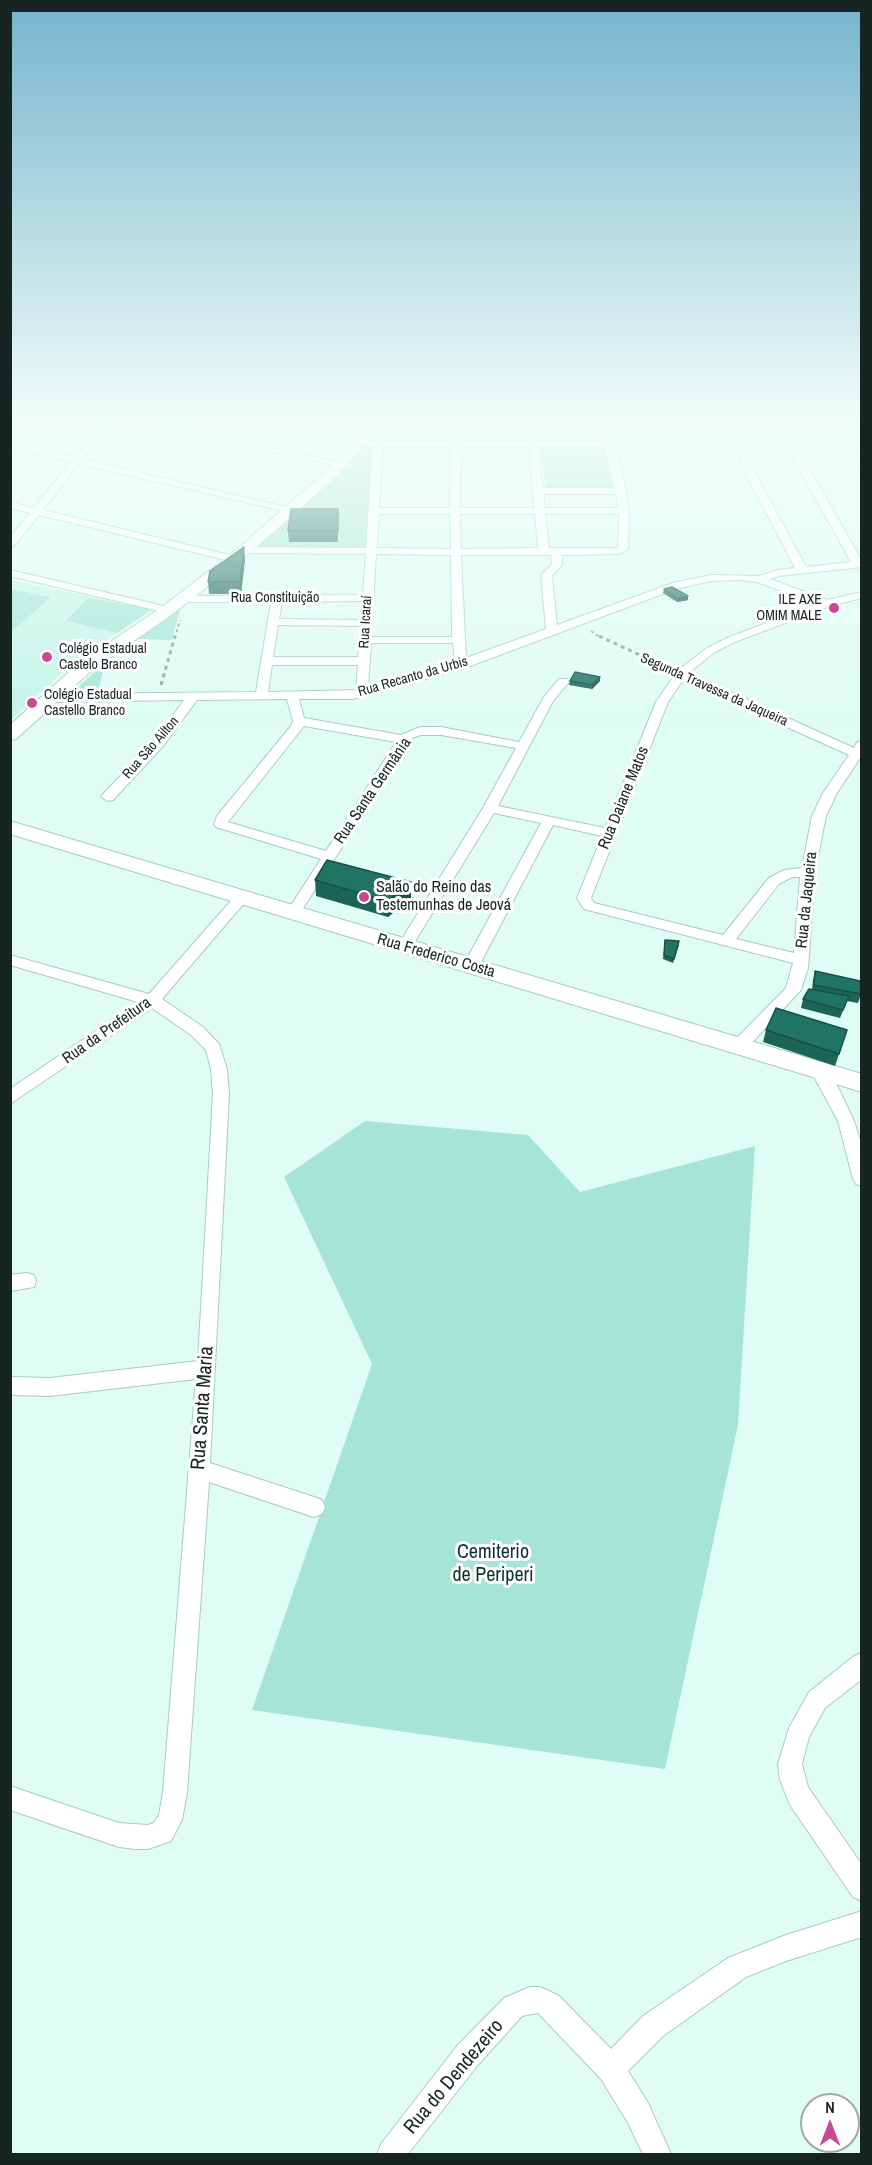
<!DOCTYPE html>
<html>
<head>
<meta charset="utf-8">
<style>
	body { margin:0 }
	#map { position:relative; width:872px; height:2165px; overflow:hidden; background:#dffdf5; font-family:"Archivo Narrow",sans-serif }
	canvas { display:block }
	.frame { position:absolute; inset:0; border:12px solid #172522; pointer-events:none }
	.north { position:absolute; left:800px; top:2093px; width:60px; height:60px; box-sizing:border-box; background:#fff; border:2px solid #a2a8a7; border-radius:50%; rotate:0deg; font-size:16px; font-weight:700; line-height:24px; text-align:center; color:#172522 }
	.north::after { content:''; display:block; margin:auto; width:21px; height:27px; background:#c84891; clip-path:polygon(50% 0,100% 100%,50% 72%,0 100%) }
</style>
</head>
<body>
<div id="map">
<canvas width="872" height="2165"></canvas>
<div class="frame"></div>
<div class="north">N</div>
</div>
<script>
const context = document.querySelector('canvas').getContext('2d');
context.lineJoin = 'round';
function paint(path, color) {
  context.fillStyle = color;
  context.fill(path, 'evenodd');
}
function toPath(rows) {
  const path = new Path2D();
  for (const r of rows) {
    path.moveTo(r[0], r[1]);
    for (let i = 2; i < r.length; i += 2) path.lineTo(r[i], r[i + 1]);
  }
  return path;
}
function strokePath(path, color, width, dash) {
  context.strokeStyle = color;
  context.lineWidth = width;
  context.lineCap = dash ? 'butt' : 'round';
  context.setLineDash(dash || []);
  context.stroke(path);
}
function label(font, color, halo, rows, align = 'center') {
  context.font = font + ' "Archivo Narrow",sans-serif';
  context.lineWidth = 6;
  context.setLineDash([]);
  context.textBaseline = 'middle';
  context.strokeStyle = halo;
  context.fillStyle = color;
  for (const [text, x, y, turn = 0] of rows) {
    context.save();
    context.translate(x, y);
    context.rotate((+turn || 0) * Math.PI / 180);
    context.textAlign = isNaN(turn) ? turn : align;
    if (halo) context.strokeText(text, 0, 0);
    context.fillText(text, 0, 0);
    context.restore();
  }
}
paint(toPath([
	[11,580,58,590,155,609,107,639,59,675,11,720]
]), '#c5f4e8');
paint(toPath([
	[365,446,374,446,366,548,253,549,351,461],
	[604,446,613,488,546,488,540,447],
	[11,589,51,597,11,632,10,589],
	[88,598,152,609,117,633,66,621],
	[182,603,172,640,136,639],
	[105,663,98,693,71,693],
	[365,1121,528,1135,580,1192,755,1146,738,1425,665,1769,252,1710,372,1364,284,1177]
]), '#a6e5d5');
const street = toPath([
	[100,427,109,427,83,459,294,509,289,512,79,464,43,510,238,557,239,559,234,562,39,515,14,546,10,547,10,537,30,513,10,508,10,502,34,508,71,462,10,448,10,442,75,457,100,427],
	[163,427,179,427,346,464,341,467,163,427],
	[600,427,609,427,622,471,629,511,628,549,620,554,562,555,562,565,552,576,557,625,673,583,711,575,759,576,777,570,795,568,748,478,738,452,743,449,748,452,758,478,806,567,851,562,783,440,788,437,793,440,862,561,862,567,779,576,770,579,827,600,862,592,862,598,830,606,735,642,715,652,689,673,854,748,857,742,862,741,862,755,837,793,826,816,815,872,808,968,801,990,746,1049,740,1051,734,1049,732,1045,734,1041,786,988,793,963,584,909,577,898,602,836,553,825,479,966,471,971,463,966,541,823,494,813,409,951,399,951,397,947,483,808,516,748,441,735,421,735,412,738,298,916,293,918,286,913,321,859,216,827,214,824,217,816,291,726,293,721,287,699,197,700,164,745,113,800,108,801,101,797,103,794,156,739,184,700,52,702,46,698,52,694,256,692,271,602,182,602,176,599,182,596,363,595,366,554,245,553,240,550,245,547,366,548,373,446,364,445,364,441,603,441,600,427],
	[383,446,451,446,450,508,379,508,383,446],
	[461,446,529,446,534,508,460,508,461,446],
	[538,447,605,447,615,488,542,488,538,447],
	[543,494,616,494,618,508,545,508,543,494],
	[379,514,450,514,451,549,377,548,379,514],
	[460,514,535,514,538,548,461,549,460,514],
	[545,514,619,514,618,548,549,548,545,514],
	[376,554,451,555,452,637,371,637,376,554],
	[461,555,551,555,552,564,541,575,546,629,466,658,461,555],
	[739,580,757,582,816,604,727,638,707,648,677,671,656,702,605,828,498,806,553,701,569,682,567,679,559,679,544,697,519,742,441,727,420,727,401,735,304,718,299,699,352,699,366,696,465,668,676,589,711,581,739,580],
	[362,601,361,620,279,619,282,602,362,601],
	[278,625,361,626,358,657,273,657,278,625],
	[371,643,453,643,455,663,368,687,371,643],
	[272,665,358,665,356,690,268,692,272,665],
	[683,680,849,755,823,793,812,816,802,868,784,870,769,878,723,935,594,903,591,898,668,702,683,680],
	[304,726,396,742,326,851,228,822,304,726],
	[792,877,800,877,794,953,736,939,779,884,792,877],
	[830,427,839,427,862,457,862,468,859,467,830,427],
	[10,570,168,607,174,610,168,613,10,576,10,570],
	[241,893,246,895,248,898,246,901,162,999,203,1027,219,1044,227,1069,229,1094,210,1463,314,1497,322,1500,325,1507,322,1514,314,1517,209,1482,187,1792,182,1820,171,1841,148,1849,135,1849,119,1847,10,1810,10,1786,119,1823,148,1825,154,1823,159,1815,163,1792,196,1379,50,1396,10,1395,10,1377,50,1378,198,1361,213,1094,211,1069,206,1050,191,1035,152,1008,10,1104,10,1089,138,1002,10,965,10,955,149,994,236,895,241,893],
	[819,1065,825,1067,839,1089,854,1121,862,1146,862,1186,856,1184,853,1179,838,1121,811,1071,813,1067,819,1065],
	[27,1273,34,1275,36,1281,34,1287,10,1291,10,1275,27,1273],
	[862,1653,862,1679,825,1708,809,1737,802,1764,808,1787,862,1865,862,1901,853,1897,790,1805,780,1780,778,1764,789,1728,809,1692,854,1656,862,1653],
	[862,1911,862,1937,786,1961,746,1977,663,2036,628,2071,648,2103,671,2154,643,2154,628,2123,601,2079,538,2013,522,2016,477,2066,408,2154,377,2154,381,2144,457,2046,504,1998,530,1987,540,1987,549,1991,559,1996,611,2049,643,2016,728,1958,786,1935,862,1911]
]);
const secondary = toPath([
	[366,427,380,427,337,476,250,553,174,613,91,671,16,739,10,740,10,725,79,663,162,607,240,547,327,470,366,427],
	[10,821,862,1074,862,1092,10,834,10,821]
]);
strokePath(street, '#a7ccc2', 2);
strokePath(secondary, '#a7ccc2', 2);
strokePath(toPath([
	[591,631,601,638],
	[175,638,180,620]
]), '#8ca49e', 2, [3, 3]);
strokePath(toPath([
	[599,636,668,668],
	[161,685,175,636]
]), '#8ca49e', 3, [4, 4]);
paint(street, '#fff');
paint(secondary, '#fff');
paint(toPath([
	[338,509,338,542,289,542,288,531],
	[245,559,241,594,209,594,208,582],
	[664,589,688,596,688,600,677,602,663,593],
	[600,677,600,681,592,689,569,685,570,681],
	[315,880,411,882,411,898,388,917,316,896],
	[665,940,679,945,673,963,663,959],
	[815,971,861,994,858,1003,847,1001,840,1018,801,1008,803,999,812,990,813,980],
	[766,1030,847,1030,835,1066,763,1042]
]), '#1c6456');
paint(toPath([
	[244,547,245,559,241,594,240,582],
	[688,596,688,600,677,602,677,598],
	[600,677,600,681,592,689,592,685],
	[411,882,411,898,388,917,387,901]
]), '#175146');
const building = toPath([
	[291,509,338,509,338,531,288,531,291,509],
	[244,547,240,582,208,582,210,571,244,547],
	[672,587,688,596,677,598,664,589,672,587],
	[575,672,600,677,592,685,570,681,575,672],
	[327,860,411,882,387,901,315,880,327,860],
	[665,940,679,941,674,959,664,955,665,940],
	[815,971,860,981,861,994,814,985,815,971],
	[809,989,849,996,843,1010,803,999,809,989],
	[776,1008,847,1030,839,1054,766,1030,776,1008]
]);
paint(building, '#217464');
strokePath(building, '#175146', 1.5);
const sky = context.createLinearGradient(0, 0, 0, 730);
sky.addColorStop(0, '#75b4cc');
sky.addColorStop(0.58, '#f1fefa');
sky.addColorStop(1, '#f1fefa00');
context.fillStyle = sky;
context.fillRect(0, 0, 872, 730);
for (const [x, y, r, color] of [
	[834,608,6,"#c84891"],
	[47,657,6,"#c84891"],
	[32,703,6,"#c84891"],
	[364,897,6,"#c84891"]
]) {
  const dot = new Path2D();
  dot.arc(x, y, r, 0, 2 * Math.PI);
  context.fillStyle = color;
  context.fill(dot);
  strokePath(dot, '#fff', 2);
}
label('14px', '#172522', '#fff', [
	["Rua Constituição",275,598],
	["Rua Icaraí",366,622,-87],
	["Rua Recanto da Urbis",413,677,-16],
	["Segunda Travessa da Jaqueira",714,690,24],
	["Rua Sâo Ailton",151,748,-49]
]);
label('14px', '#172522', '#fff', [
	["ILE AXE",822,600,"right"],
	["OMIM MALE",822,616,"right"],
	["Colégio Estadual",59,649],
	["Castelo Branco",59,665],
	["Colégio Estadual",44,695],
	["Castello Branco",44,711]
], 'left');
label('16px', '#172522', '#fff', [
	["Rua Santa Germânia",373,791,-56],
	["Rua Daiane Matos",624,798,-68],
	["Rua da Jaqueira",807,900,-84],
	["Rua Frederico Costa",436,956,16],
	["Rua da Prefeitura",107,1031,-35]
]);
label('16px', '#172522', '#fff', [
	["Salão do Reino das",376,888],
	["Testemunhas de Jeová",376,906]
], 'left');
label('20px', '#172522', '#fff', [
	["Rua Santa Maria",203,1408,-86],
	["Rua do Dendezeiro",454,2077,-50]
]);
label('20px', '#0c322a', '#fff', [
	["Cemiterio",493,1553],
	["de Periperi",493,1576]
]);
</script>
</body>
</html>
